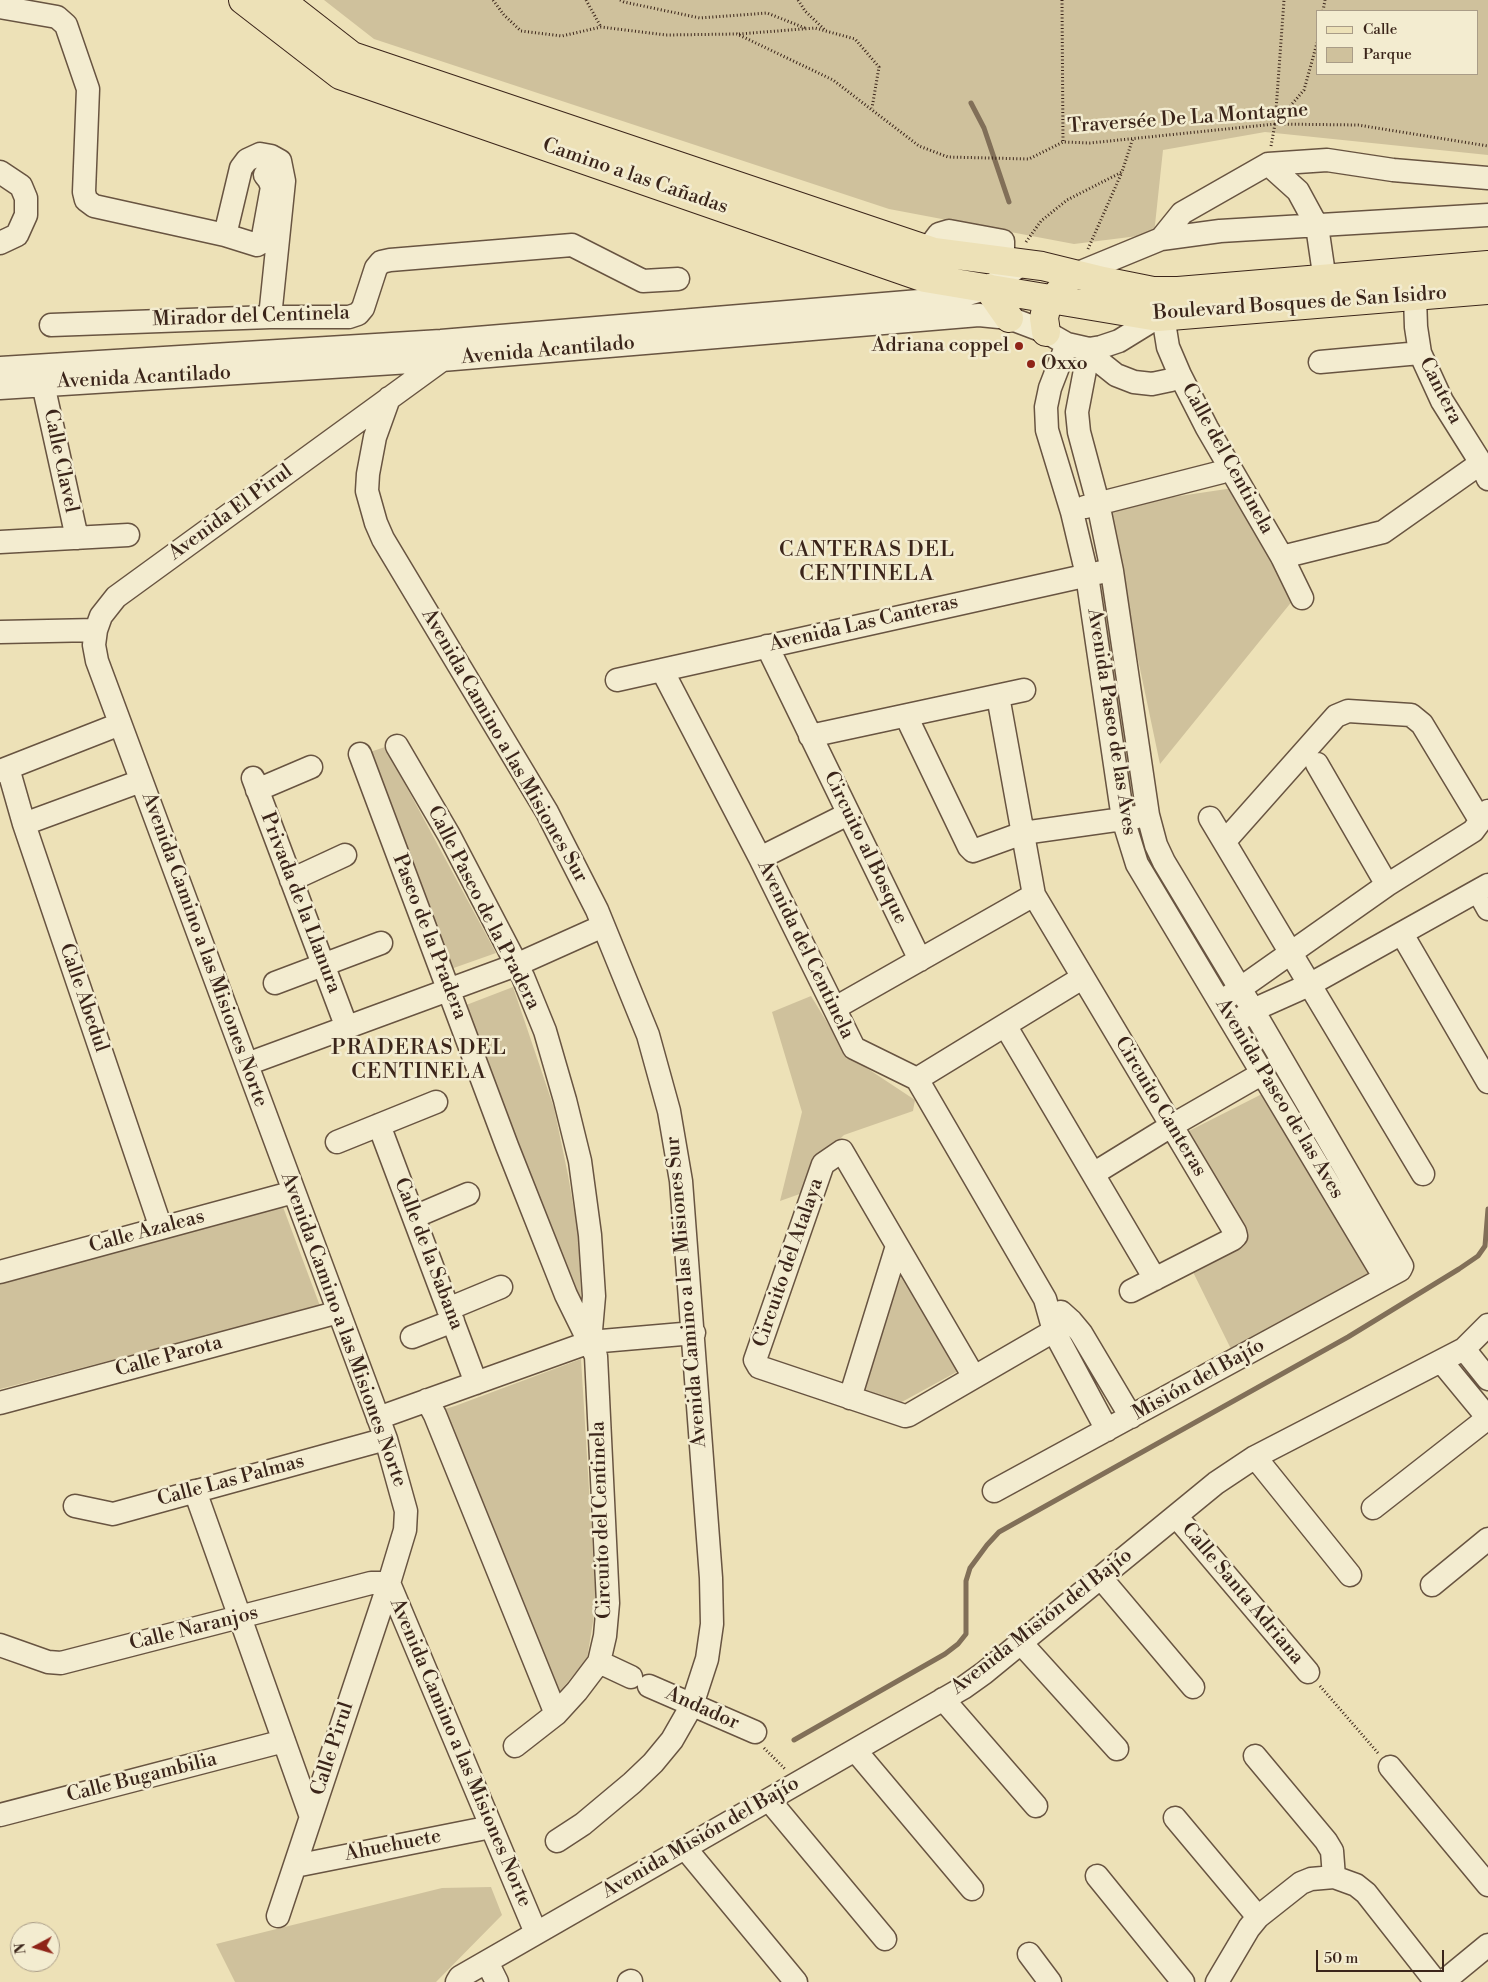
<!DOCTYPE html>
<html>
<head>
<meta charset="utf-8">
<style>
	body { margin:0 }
	#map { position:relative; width:1488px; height:1982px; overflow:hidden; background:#ede1b7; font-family:"Libre Bodoni",serif }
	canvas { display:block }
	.legend { position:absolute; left:1316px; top:10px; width:162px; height:65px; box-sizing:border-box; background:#f3ecd0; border:1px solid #a99c87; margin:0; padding:6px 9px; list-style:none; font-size:15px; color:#3b251a }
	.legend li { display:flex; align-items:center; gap:10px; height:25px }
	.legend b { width:25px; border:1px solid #a99c87 }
	.north { position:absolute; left:10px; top:1922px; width:50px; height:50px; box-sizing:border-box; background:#f3ecd0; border:1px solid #a99c87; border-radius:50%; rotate:264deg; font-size:14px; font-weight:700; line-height:20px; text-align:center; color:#3b251a }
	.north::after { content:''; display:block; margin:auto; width:18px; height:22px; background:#8f2418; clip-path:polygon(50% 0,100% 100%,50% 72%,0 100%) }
	.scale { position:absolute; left:1316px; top:1950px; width:128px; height:22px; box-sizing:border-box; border:2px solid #3b251a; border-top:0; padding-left:6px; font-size:15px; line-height:18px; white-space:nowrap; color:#3b251a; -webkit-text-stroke:4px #f3ecd0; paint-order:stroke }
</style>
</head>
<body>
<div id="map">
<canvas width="1488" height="1982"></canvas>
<ul class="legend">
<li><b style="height:6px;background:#ede1b7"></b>Calle</li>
<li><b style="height:14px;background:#cfc19c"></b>Parque</li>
</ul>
<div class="north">N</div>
<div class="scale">50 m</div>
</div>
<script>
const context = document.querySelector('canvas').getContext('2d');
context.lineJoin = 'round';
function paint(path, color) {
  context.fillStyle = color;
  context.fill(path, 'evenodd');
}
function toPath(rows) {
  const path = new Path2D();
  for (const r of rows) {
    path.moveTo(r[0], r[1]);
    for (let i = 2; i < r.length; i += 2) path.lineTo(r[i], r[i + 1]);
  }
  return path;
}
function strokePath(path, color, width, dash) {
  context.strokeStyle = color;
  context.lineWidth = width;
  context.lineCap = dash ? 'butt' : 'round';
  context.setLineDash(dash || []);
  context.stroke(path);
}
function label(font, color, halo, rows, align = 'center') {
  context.font = font + ' "Libre Bodoni",serif';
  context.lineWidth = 5;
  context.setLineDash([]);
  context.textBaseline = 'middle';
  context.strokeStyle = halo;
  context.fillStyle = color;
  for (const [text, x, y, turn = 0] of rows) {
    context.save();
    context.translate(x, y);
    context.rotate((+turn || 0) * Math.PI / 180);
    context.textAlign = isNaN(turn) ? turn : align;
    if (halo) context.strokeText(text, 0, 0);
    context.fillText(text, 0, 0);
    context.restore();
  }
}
paint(toPath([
	[324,0,1488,0,1488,155,1265,132,1163,150,1154,234,1074,244,889,209,374,39],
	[1317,11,1477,11,1477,74,1317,74],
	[1240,487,1302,589,1160,764,1106,507],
	[385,747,496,953,448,970,361,755],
	[513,987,554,1108,568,1175,578,1233,581,1291,580,1311,461,1007],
	[811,996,847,1055,915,1100,913,1111,844,1135,819,1159,811,1190,780,1201,802,1112,772,1012],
	[1262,1094,1373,1274,1232,1351,1192,1270,1242,1237,1183,1134],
	[283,1207,320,1306,0,1389,0,1282],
	[903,1271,962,1369,889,1409,860,1392],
	[581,1359,596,1603,587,1659,555,1697,441,1410,455,1406],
	[491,1887,502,1915,436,1982,235,1982,216,1944,442,1888]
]), '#cfc19c');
strokePath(toPath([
	[971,103,984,128,1009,202],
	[794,1740,945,1654,958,1644,966,1634,966,1581,970,1568,987,1545,999,1532,1348,1337,1459,1269,1478,1256,1485,1246,1488,1209]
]), '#816f58', 5);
const minor = toPath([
	[0,7,57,17,66,25,88,89,84,192,86,200,94,206,225,235,241,168,247,160,260,154,271,156,280,161,284,181,270,317],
	[1268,164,1298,191,1317,226,1323,267,1321,278],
	[0,172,21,186,26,198,26,215,17,235,0,243],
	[225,235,257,245,262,242,272,187,269,180,265,175],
	[1161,239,1220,231,1488,215],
	[922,265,927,250,939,234,949,231,1003,241,1003,261],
	[1076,274,1161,239,1182,213,1268,164,1327,160,1393,170,1488,178],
	[1415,297,1416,327,1420,353,1442,401,1481,463,1488,479],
	[1163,316,1168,347,1180,375,1207,428,1282,557,1302,598],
	[51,325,270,317,349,317,358,314,363,308,376,268,381,262,390,260,572,245,643,281,678,279],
	[1067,344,1050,388,1046,407,1047,430,1072,512,1087,575,1123,819,1137,864,1385,1278],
	[1089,349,1101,363,1116,375,1134,382,1152,384,1171,380,1180,375],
	[442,360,116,597,101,616,96,630,94,645,97,661,386,1439,406,1511,405,1530,389,1583,536,1933],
	[1320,362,1420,353],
	[0,368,441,341,955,298,988,288,1022,264],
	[43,384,77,538],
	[0,388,442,360,979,315,1009,318,1046,332,1067,344,1089,349,1101,347,1119,341,1158,317],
	[389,398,375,437,368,474,367,491,376,523,383,539,547,812,597,910,648,1035,669,1111,681,1181,711,1578,712,1624,707,1659,692,1705,672,1740,653,1763,632,1783,583,1824,557,1841],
	[1085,507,1222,472],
	[0,542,128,535],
	[1282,557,1383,532,1481,463],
	[0,632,96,630],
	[767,646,920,960],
	[662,670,760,858,854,1048,917,1079,1045,1299,1054,1331,1107,1430],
	[617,680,1102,572],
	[998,696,1034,895,1235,1232,1236,1236,1233,1239,1131,1291],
	[906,716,969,847,973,851,1023,833,1137,817],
	[810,736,1024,690],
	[397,746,449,835,507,946,523,977,545,1031,565,1100,580,1161,590,1235,594,1296,590,1342],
	[360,754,507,1146,566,1295,596,1356,608,1603,605,1636,599,1662,577,1691,556,1714,515,1746],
	[1317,764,1387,885],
	[8,768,24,824,161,1228],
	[0,771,120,724],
	[253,778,347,1028],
	[257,790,311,767],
	[1210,818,1423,1174],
	[24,824,141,781],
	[1225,841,1336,716,1348,711,1411,715,1422,724,1480,820],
	[760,858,848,814],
	[291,880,345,855],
	[1478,891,1488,909],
	[1402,934,1488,1082],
	[275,983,381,943],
	[1228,997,1387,885,1473,831,1488,811],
	[835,1008,1034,895],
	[1240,1019,1253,1010,1309,985,1488,885],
	[1005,1025,1155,1279],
	[247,1064,516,965,603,926],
	[917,1079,1082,978],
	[379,1125,476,1383],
	[337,1142,436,1102],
	[1093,1174,1171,1126,1263,1073],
	[414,1217,468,1194],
	[0,1272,294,1192],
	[448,1309,501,1287],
	[1061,1312,1071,1321,1081,1333,1131,1417],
	[412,1337,453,1321],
	[1464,1349,1488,1379],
	[1441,1361,1488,1418],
	[974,1377,842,1151,823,1164,755,1360,759,1367,905,1416,909,1415,1071,1321],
	[850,1398,897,1246],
	[427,1400,435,1415,556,1714],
	[0,1403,339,1312],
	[378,1418,590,1342,694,1333],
	[1255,1457,1350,1575],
	[195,1491,311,1817],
	[994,1491,1385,1278,1400,1270,1402,1266,1253,1010,1164,862,1156,845,1148,815,1112,571,1098,503,1079,432,1077,412,1089,349],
	[75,1506,113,1514,386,1439],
	[1373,1508,1488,1418],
	[1176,1516,1308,1672],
	[1101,1578,1193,1687],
	[1432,1585,1488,1539],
	[1021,1643,1117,1749],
	[0,1645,48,1662,61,1663,371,1583,389,1583,278,1916],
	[599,1662,631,1677],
	[649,1686,755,1732],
	[943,1699,1036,1806],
	[855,1750,972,1889],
	[1255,1756,1326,1841,1332,1851,1334,1877],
	[1390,1767,1488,1885],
	[769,1800,885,1939],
	[0,1815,284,1741],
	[1175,1818,1258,1917],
	[685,1848,796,1982],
	[295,1866,491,1827],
	[1097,1876,1183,1982],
	[1029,1954,1050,1982],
	[487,1962,497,1982],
	[457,1982,460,1977,963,1688,984,1673,1216,1483,1255,1457,1464,1349,1488,1325],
	[629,1982,631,1981],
	[1217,1982,1249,1928,1258,1917,1301,1883,1311,1879,1334,1877,1356,1885,1366,1893,1436,1982],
	[1443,1982,1488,1945]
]);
const major = toPath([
	[243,0,340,75,925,278,1158,317,1488,290],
	[280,0,352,56,934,252,1042,266,1103,281,1153,291,1178,291,1488,265],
	[988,288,1009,318],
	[1046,332,1044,318,1046,309,1064,286]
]);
strokePath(minor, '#685441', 25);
strokePath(major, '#3b251a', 30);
strokePath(toPath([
	[493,0,504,15,521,31,562,36,601,27,666,35,737,34,833,80,919,146,948,157,1029,159,1063,142,1090,143,1275,124,1358,125,1488,146],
	[586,0,601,27],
	[620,0,624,2,700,18,767,13,805,28],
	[798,0,805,11,825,30],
	[1062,0,1063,142],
	[1323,11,1325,0],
	[739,34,815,28,855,39,879,67,872,108],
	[1275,124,1284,0],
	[1271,146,1275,124,1304,90,1317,43],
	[1026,242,1041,221,1067,200,1122,172,1133,138],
	[1088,249,1122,172],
	[1320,1686,1378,1753],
	[764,1748,786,1770]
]), '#3b251a', 3, [1, 2.5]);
strokePath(minor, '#f3ecd0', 22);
strokePath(major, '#ede1b7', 28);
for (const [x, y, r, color] of [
	[1019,346,5,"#8f2418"],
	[1031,364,5,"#8f2418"]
]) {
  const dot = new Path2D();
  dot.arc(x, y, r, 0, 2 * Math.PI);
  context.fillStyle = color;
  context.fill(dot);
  strokePath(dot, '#f3ecd0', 2);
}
label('20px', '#3b251a', '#f3ecd0', [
	["Traversée De La Montagne",1188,119,-4],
	["Camino a las Cañadas",635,177,19],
	["Boulevard Bosques de San Isidro",1300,304,-4],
	["Mirador del Centinela",251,317,-2],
	["Avenida Acantilado",548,351,-5],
	["Avenida Acantilado",144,378,-3],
	["Cantera",1440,391,63],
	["Calle del Centinela",1227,459,61],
	["Calle Clavel",60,461,78],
	["Avenida El Pirul",231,513,-36],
	["Avenida Las Canteras",864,624,-13],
	["Avenida Paseo de las Aves",1111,722,81],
	["Avenida Camino a las Misiones Sur",504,746,60],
	["Circuito al Bosque",865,848,64],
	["Privada de la Llanura",300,903,69],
	["Calle Paseo de la Pradera",483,908,63],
	["Paseo de la Pradera",429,937,69],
	["Avenida Camino a las Misiones Norte",204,950,70],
	["Avenida del Centinela",805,950,64],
	["Calle Abedul",83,998,71],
	["Avenida Paseo de las Aves",1279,1099,59],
	["Circuito Canteras",1160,1107,59],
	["Calle Azaleas",147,1232,-15],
	["Calle de la Sabana",428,1254,69],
	["Circuito del Atalaya",789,1263,-71],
	["Avenida Camino a las Misiones Sur",687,1292,-95],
	["Avenida Camino a las Misiones Norte",343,1330,70],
	["Calle Parota",169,1357,-15],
	["Misión del Bajío",1199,1380,-29],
	["Calle Las Palmas",231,1481,-15],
	["Circuito del Centinela",602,1520,-92],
	["Calle Santa Adriana",1242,1594,50],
	["Avenida Misión del Bajío",1042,1622,-38],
	["Calle Naranjos",194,1629,-14],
	["Andador",702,1709,24],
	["Calle Pirul",333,1749,-72],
	["Avenida Camino a las Misiones Norte",460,1753,67],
	["Calle Bugambilia",142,1778,-14],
	["Avenida Misión del Bajío",701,1838,-30],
	["Ahuehuete",393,1846,-11]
]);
label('20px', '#3b251a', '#f3ecd0', [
	["Adriana coppel",1009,346],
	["Oxxo",1041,364,"left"]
], 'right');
context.letterSpacing = '1px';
label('21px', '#3b251a', '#f3ecd0', [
	["CANTERAS DEL",867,551],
	["CENTINELA",867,575],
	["PRADERAS DEL",419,1049],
	["CENTINELA",419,1073]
]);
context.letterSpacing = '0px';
</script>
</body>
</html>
